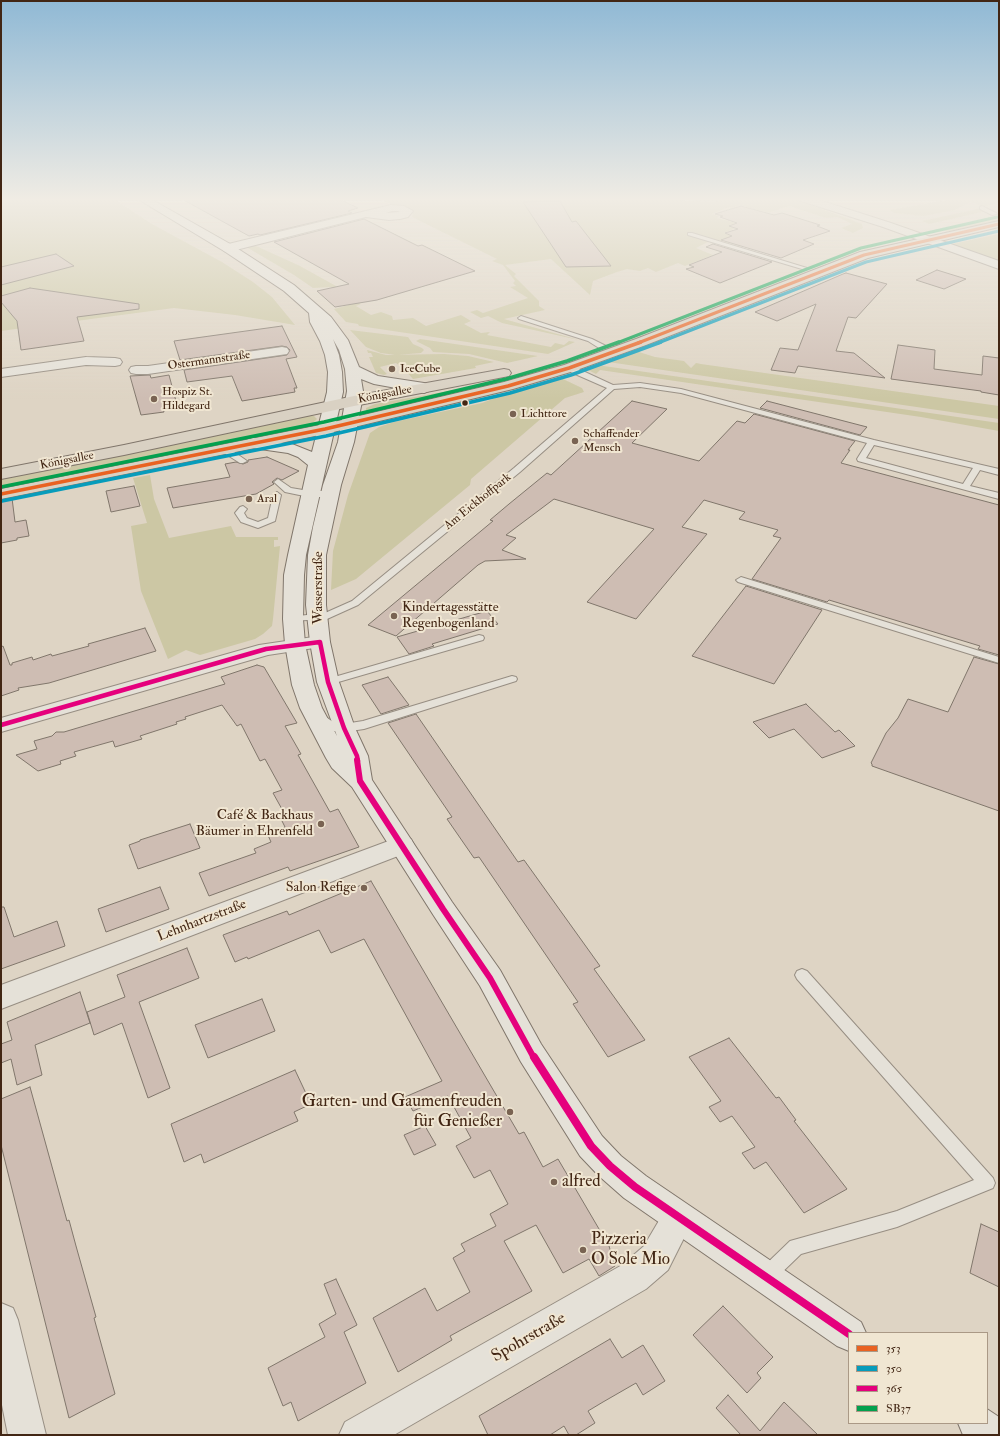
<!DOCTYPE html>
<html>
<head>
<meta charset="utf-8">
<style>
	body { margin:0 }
	#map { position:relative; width:1000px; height:1436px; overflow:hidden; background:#ded4c4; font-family:"IM FELL Double Pica",serif }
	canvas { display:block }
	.frame { position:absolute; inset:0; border:2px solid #422614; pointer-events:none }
	.legend { position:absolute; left:848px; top:1332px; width:140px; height:92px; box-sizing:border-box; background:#f0e6d2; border:1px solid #aa9986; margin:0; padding:5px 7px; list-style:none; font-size:12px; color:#422614 }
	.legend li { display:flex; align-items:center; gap:8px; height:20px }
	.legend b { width:20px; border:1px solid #aa9986 }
</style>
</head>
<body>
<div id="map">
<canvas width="1000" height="1436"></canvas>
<div class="frame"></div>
<ul class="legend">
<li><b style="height:5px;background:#e96221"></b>353</li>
<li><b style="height:5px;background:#079cbb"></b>350</li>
<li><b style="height:5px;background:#e5007d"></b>365</li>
<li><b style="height:5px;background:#03a04e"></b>SB37</li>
</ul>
</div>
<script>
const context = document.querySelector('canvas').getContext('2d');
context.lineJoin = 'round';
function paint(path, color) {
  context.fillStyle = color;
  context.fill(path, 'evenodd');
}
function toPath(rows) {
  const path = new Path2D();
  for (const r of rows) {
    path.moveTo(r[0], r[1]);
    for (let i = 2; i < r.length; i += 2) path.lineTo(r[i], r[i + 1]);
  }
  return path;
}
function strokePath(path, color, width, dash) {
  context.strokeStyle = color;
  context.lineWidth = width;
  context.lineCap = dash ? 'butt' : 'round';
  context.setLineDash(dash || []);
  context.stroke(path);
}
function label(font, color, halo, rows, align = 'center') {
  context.font = font + ' "IM FELL Double Pica",serif';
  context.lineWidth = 4;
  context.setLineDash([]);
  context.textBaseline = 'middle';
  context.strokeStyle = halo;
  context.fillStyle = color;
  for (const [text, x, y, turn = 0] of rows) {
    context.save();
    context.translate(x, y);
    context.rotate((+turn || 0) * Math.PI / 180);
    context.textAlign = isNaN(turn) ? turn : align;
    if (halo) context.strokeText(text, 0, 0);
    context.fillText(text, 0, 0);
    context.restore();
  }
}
paint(toPath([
	[1,198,112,198,152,224,222,262,253,282,272,297,295,325,235,315,174,308,1,331],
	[379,198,676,198,678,200,714,202,726,198,793,198,854,221,862,224,863,228,853,233,841,228,852,224,838,217,826,218,789,206,768,213,740,205,732,208,729,207,712,214,719,216,717,218,737,223,729,225,736,228,724,233,753,243,742,247,714,239,696,248,713,255,685,266,678,263,656,272,648,268,640,271,627,269,617,272,593,281,590,295,551,259,505,265,516,274,514,276,539,301,539,306,545,310,504,319,579,340,502,323,488,316,481,318,470,312,477,310,483,313,528,298,510,287,516,286,513,283,515,281,503,265,492,261,497,259,412,217,413,212,409,208,394,206],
	[943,198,999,198,999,203,983,207,971,202,955,210,924,216,894,213,890,210,947,200],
	[982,208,987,211,929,224,922,221],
	[999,217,999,221,947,232,943,230],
	[999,234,999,263,952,244],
	[883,242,886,243,870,248,631,342,570,363,480,389,390,409,366,410,366,408,375,404,471,387,567,363,658,330],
	[254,245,300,266,345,291,342,293,361,304,356,306,371,315,381,312,392,316,393,320,413,318,426,326,461,315,471,321,464,324,481,333,490,332,487,335,551,347,555,343,564,345,569,341,575,342,548,354,359,326,358,324,346,322,334,309,352,304,332,287,313,288,294,275,248,248,248,246],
	[350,330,408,337,413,344,422,348,424,350,421,353,396,355,381,353,366,347],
	[420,339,538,356,507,363,469,354,433,352,430,348,416,341],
	[367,350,386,355,444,354,468,356,494,362,475,366,476,368,413,379,406,371,396,363,380,367,387,374,384,375,376,373,369,357,373,357,371,353,368,353],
	[635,352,639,352,655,357,684,361,691,368,696,363,701,364,999,406,999,419,608,362],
	[597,365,999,423,999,431,921,417,600,370,596,374,588,370],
	[555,379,563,379,582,388,584,392,565,398,471,479,470,485,356,579,331,590,333,551,348,495,370,433,379,427,394,422,482,403,520,389],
	[308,415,314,416,317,419,313,423,300,426,214,445,177,455,1,489,1,477],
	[150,475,154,499,169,538,231,526,236,537,278,537,278,540,274,540,274,547,280,546,273,619,272,626,263,634,255,639,200,655,186,650,168,659,141,591,131,526,147,523,133,478]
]), '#ccc7a4');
const building = toPath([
	[180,198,337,198,358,208,348,211,352,213,260,235,258,234,249,236,180,198],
	[560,201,572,222,576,221,611,266,566,267,523,202,560,201],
	[741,206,774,215,782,213,820,225,817,226,830,231,803,240,814,244,781,258,721,240,732,236,725,233,738,229,729,226,737,223,720,217,723,216,715,214,741,206],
	[364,219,418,246,422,245,475,271,377,300,335,307,317,291,349,284,274,242,364,219],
	[713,244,772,262,720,283,686,269,694,267,689,265,722,252,706,247,713,244],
	[56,254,74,266,1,285,1,267,56,254],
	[937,270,966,279,944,289,916,280,937,270],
	[846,273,887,284,856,318,848,317,836,351,854,353,885,378,798,366,795,373,771,370,780,348,798,350,816,304,777,321,755,312,843,274,846,273],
	[30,288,139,304,139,309,77,317,84,341,21,350,17,321,1,302,1,296,30,288],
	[282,326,297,357,286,359,297,388,294,388,295,392,242,401,232,376,187,382,184,370,287,355,290,350,287,347,282,346,180,360,174,341,282,326],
	[898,345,935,350,934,369,982,375,983,356,999,358,999,395,981,392,981,391,891,379,898,345],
	[150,375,151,378,169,375,177,405,163,408,164,412,141,415,130,376,150,375],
	[632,401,667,409,632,443,699,461,737,421,745,423,754,414,855,441,848,450,850,450,841,463,999,505,999,655,978,649,980,646,829,600,827,602,752,579,781,538,773,536,778,530,739,519,745,512,704,500,682,527,707,534,636,619,587,602,654,529,554,499,506,535,516,538,502,550,526,559,485,561,478,565,396,636,368,625,493,521,490,520,509,504,547,473,551,475,632,401],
	[767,401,867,427,860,435,760,408,767,401],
	[267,457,299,471,282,480,277,478,272,482,274,484,256,494,173,508,167,488,230,477,225,464,236,462,243,464,248,462,248,460,267,457],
	[134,486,140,506,111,512,106,491,134,486],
	[12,498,15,522,26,520,29,536,17,538,17,540,1,543,1,500,12,498],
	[746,586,822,610,774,684,692,656,746,586],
	[487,611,498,624,432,644,434,646,409,654,397,637,487,611],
	[145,628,156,651,49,683,18,688,19,690,1,696,1,647,3,646,10,665,12,665,12,663,32,657,33,660,51,654,52,656,89,646,88,644,145,628],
	[974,657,999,664,999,811,872,766,872,764,871,763,886,733,898,718,908,699,948,712,974,657],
	[257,665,264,667,297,723,285,726,301,754,298,755,330,812,338,809,359,847,290,871,288,867,209,896,199,873,256,853,254,849,271,842,267,833,285,827,278,813,283,811,273,793,282,790,265,759,260,761,241,724,237,726,222,705,185,717,186,719,176,722,177,724,140,736,142,739,115,747,113,741,74,752,76,756,60,761,61,764,38,771,16,755,37,749,34,741,52,736,56,732,64,732,225,684,221,677,257,665],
	[388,677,409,705,381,714,362,685,388,677],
	[806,704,835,732,839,730,855,746,822,758,794,729,769,738,753,722,806,704],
	[416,714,518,862,524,860,600,966,594,969,645,1040,608,1057,573,1004,578,1002,479,857,474,858,447,819,452,817,388,723,416,714],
	[190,824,200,848,138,869,129,845,140,841,140,840,190,824],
	[371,881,519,1134,524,1132,543,1167,558,1159,609,1246,615,1266,599,1276,589,1259,563,1273,536,1225,504,1241,532,1291,450,1336,452,1340,398,1372,373,1318,425,1288,437,1311,470,1292,453,1258,465,1251,461,1244,496,1226,490,1214,508,1204,490,1170,474,1178,456,1146,471,1138,448,1096,413,1111,405,1097,442,1081,364,939,331,953,319,930,248,959,247,957,235,962,223,935,287,911,289,915,371,881],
	[160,887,169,909,106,932,98,909,160,887],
	[1,907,4,907,14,937,57,921,65,946,1,969,1,907],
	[187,948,199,978,139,1002,170,1088,148,1098,122,1023,94,1035,87,1012,125,997,117,975,187,948],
	[80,992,90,1023,35,1045,42,1075,17,1085,11,1059,1,1063,1,1044,12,1040,7,1022,80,992],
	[262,999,275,1031,208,1058,195,1025,262,999],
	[729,1038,776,1098,779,1097,796,1120,794,1121,847,1189,804,1213,766,1162,754,1169,742,1153,755,1147,732,1116,720,1122,709,1107,721,1101,689,1057,729,1038],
	[295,1070,311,1104,294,1112,298,1121,204,1163,201,1154,184,1162,171,1124,295,1070],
	[30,1087,67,1221,69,1220,76,1246,96,1317,94,1318,115,1394,69,1418,1,1145,1,1099,30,1087],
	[425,1126,436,1145,414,1155,404,1135,425,1126],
	[981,1224,999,1232,999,1287,970,1273,981,1224],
	[336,1279,357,1325,344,1332,366,1383,298,1421,291,1402,283,1406,268,1368,325,1337,319,1324,336,1314,324,1284,336,1279],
	[723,1306,773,1357,757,1373,761,1378,747,1393,693,1335,723,1306],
	[610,1339,622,1358,643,1345,665,1381,643,1395,636,1383,603,1402,588,1411,595,1423,576,1435,569,1435,564,1426,550,1435,488,1435,479,1416,610,1339],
	[728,1395,760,1431,784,1402,818,1435,741,1435,716,1408,728,1395]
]);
paint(building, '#cebdb3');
strokePath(building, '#80766b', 1);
const lane = toPath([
	[982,206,996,213,997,214,992,215,980,209,980,207,982,206],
	[688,233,692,233,807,268,802,269,688,235,688,233],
	[521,316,592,339,606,346,602,348,599,348,588,341,519,319,518,318,521,316],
	[566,366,572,366,613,385,640,383,681,389,874,440,999,469,999,475,980,470,970,486,999,493,999,499,858,461,857,459,867,443,681,393,640,387,614,389,520,472,358,605,327,619,289,621,288,619,289,617,325,613,352,601,514,468,607,388,566,370,566,366],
	[874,445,973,468,963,484,866,458,874,445],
	[221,447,227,447,247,461,243,463,240,463,221,451,221,447],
	[278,479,291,488,309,491,330,491,334,494,330,497,309,497,285,492,274,482,278,479],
	[277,492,281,495,275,521,258,528,241,522,235,513,240,507,243,506,247,509,244,513,247,518,258,522,268,518,273,495,277,492],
	[741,577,999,657,999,663,738,582,736,580,741,577],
	[479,635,483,636,484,638,483,640,328,685,323,682,324,680,479,635],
	[512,676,516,677,517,679,516,681,364,729,344,732,334,731,322,726,315,717,316,714,320,713,336,724,344,724,363,721,512,676],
	[802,969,807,971,993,1178,995,1183,993,1188,897,1227,801,1254,773,1281,767,1283,761,1281,759,1275,761,1269,790,1241,897,1211,974,1180,797,979,795,975,797,971,802,969]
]);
const street = toPath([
	[797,198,813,198,891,223,999,261,999,269,883,227,798,200,797,198],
	[391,205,404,206,413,211,408,217,400,219,389,220,366,217,228,252,224,251,222,248,224,245,391,205],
	[392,211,398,211,400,212,386,213,392,211],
	[282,347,287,348,289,351,287,354,148,374,136,374,131,373,129,370,131,367,136,366,148,366,282,347],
	[86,357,115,358,120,359,122,362,120,365,115,366,86,365,1,377,1,369,86,357],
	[320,636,327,638,330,642,327,646,268,655,1,732,1,718,259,645,320,636],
	[402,836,411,839,414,845,411,851,1,1009,1,985,402,836],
	[678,1202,689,1207,694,1218,668,1270,646,1289,394,1435,339,1435,345,1422,622,1265,644,1246,667,1207,678,1202],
	[1,1303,13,1308,18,1320,46,1435,8,1435,1,1400,1,1303]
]);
const secondary = toPath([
	[136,198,149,198,232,245,294,285,331,317,348,340,359,367,378,376,424,383,429,385,432,388,429,391,424,393,374,384,361,379,363,391,362,401,354,442,341,485,326,555,326,605,330,642,339,682,355,728,368,756,372,780,452,902,500,970,541,1044,602,1136,621,1156,646,1176,861,1322,866,1333,849,1333,849,1351,837,1346,624,1198,599,1176,580,1156,521,1062,480,986,434,916,352,787,332,768,326,758,300,708,292,685,285,644,283,619,284,575,288,555,308,465,298,457,288,453,253,448,247,446,245,443,247,440,253,438,292,444,312,452,327,392,328,372,325,355,320,341,310,322,309,313,284,291,224,251,136,198],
	[333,339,334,341,339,350,345,369,347,391,338,442,323,485,313,527,308,555,306,605,310,642,317,682,337,736,322,708,314,685,305,644,303,619,304,575,306,555,343,392,342,372,339,355,333,339],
	[987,1409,999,1417,999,1435,963,1435,958,1423,987,1423,987,1409]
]);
const primary = toPath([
	[999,221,999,227,868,258,646,345,574,371,513,389,325,434,1,499,1,489,325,424,504,382,564,365,636,339,860,252,999,221],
	[504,369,509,370,511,373,509,376,354,406,124,455,1,479,1,469,124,445,354,396,504,369]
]);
strokePath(lane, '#978e83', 2);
strokePath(street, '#978e83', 2);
strokePath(secondary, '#80766b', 2);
strokePath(primary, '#80766b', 2);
paint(lane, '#e5e1d8');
paint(street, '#e5e1d8');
paint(secondary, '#e5e1d8');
paint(primary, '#d9d1c3');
strokePath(toPath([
	[638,343,864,255,999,224]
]), '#e96221', 3);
strokePath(toPath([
	[1,494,325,429,508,386,569,368,641,342]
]), '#e96221', 3.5);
strokePath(toPath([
	[658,343,866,262,999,231]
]), '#079cbb', 3);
strokePath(toPath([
	[2,501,326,436,510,393,571,375,661,342]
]), '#079cbb', 3.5);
strokePath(toPath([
	[1,725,266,649,320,642,328,682,344,728,357,756,358,761]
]), '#e5007d', 4.5);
strokePath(toPath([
	[357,760,360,781,443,909,490,978,534,1058]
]), '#e5007d', 6);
strokePath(toPath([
	[534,1057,591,1146,610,1166,635,1187,849,1334]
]), '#e5007d', 8);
strokePath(toPath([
	[617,343,861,248,997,217]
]), '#03a04e', 3);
strokePath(toPath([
	[1,487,324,422,506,379,567,361,619,342]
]), '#03a04e', 3.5);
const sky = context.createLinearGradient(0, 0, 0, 399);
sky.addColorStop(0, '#90b9d5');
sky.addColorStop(0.5, '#f0ece4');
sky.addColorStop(1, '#f0ece400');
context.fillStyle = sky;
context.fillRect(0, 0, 1000, 399);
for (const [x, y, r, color] of [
	[392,369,4,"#796352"],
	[154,399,4,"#796352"],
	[465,403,3.5,"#422614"],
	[513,414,4,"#796352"],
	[575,441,4,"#796352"],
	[249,499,4,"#796352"],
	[394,616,4,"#796352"],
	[321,824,4,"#796352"],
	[364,888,4,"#796352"],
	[510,1112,4,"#796352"],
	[554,1182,4,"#796352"],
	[583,1250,4,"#796352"]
]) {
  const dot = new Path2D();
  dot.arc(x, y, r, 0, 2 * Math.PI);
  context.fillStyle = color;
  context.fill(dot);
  strokePath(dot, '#f0e6d2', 1.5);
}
label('12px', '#422614', '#f0e6d2', [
	["Ostermannstraße",209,361,-8],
	["Königsallee",385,395,-11],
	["Königsallee",67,461,-11],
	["Am Eickhoffpark",478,502,-39]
]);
label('12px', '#422614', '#f0e6d2', [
	["IceCube",400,369],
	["Hospiz St.",162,392],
	["Hildegard",162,406],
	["Lichttore",521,414],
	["Schaffender",583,434],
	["Mensch",583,448],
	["Aral",257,499]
], 'left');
label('14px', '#422614', '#f0e6d2', [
	["Wasserstraße",319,588,-90],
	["Lehnhartzstraße",202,921,-21]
]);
label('14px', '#422614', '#f0e6d2', [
	["Kindertagesstätte",402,608,"left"],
	["Regenbogenland",402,624,"left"],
	["Café & Backhaus",313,816],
	["Bäumer in Ehrenfeld",313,832],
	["Salon Refige",356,888]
], 'right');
label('17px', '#422614', '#f0e6d2', [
	["Garten- und Gaumenfreuden",502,1102,"right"],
	["für Genießer",502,1122,"right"],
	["alfred",562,1182],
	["Pizzeria",591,1240],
	["O Sole Mio",591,1260]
], 'left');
label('17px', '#422614', '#f0e6d2', [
	["Spohrstraße",529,1338,-30]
]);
</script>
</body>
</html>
